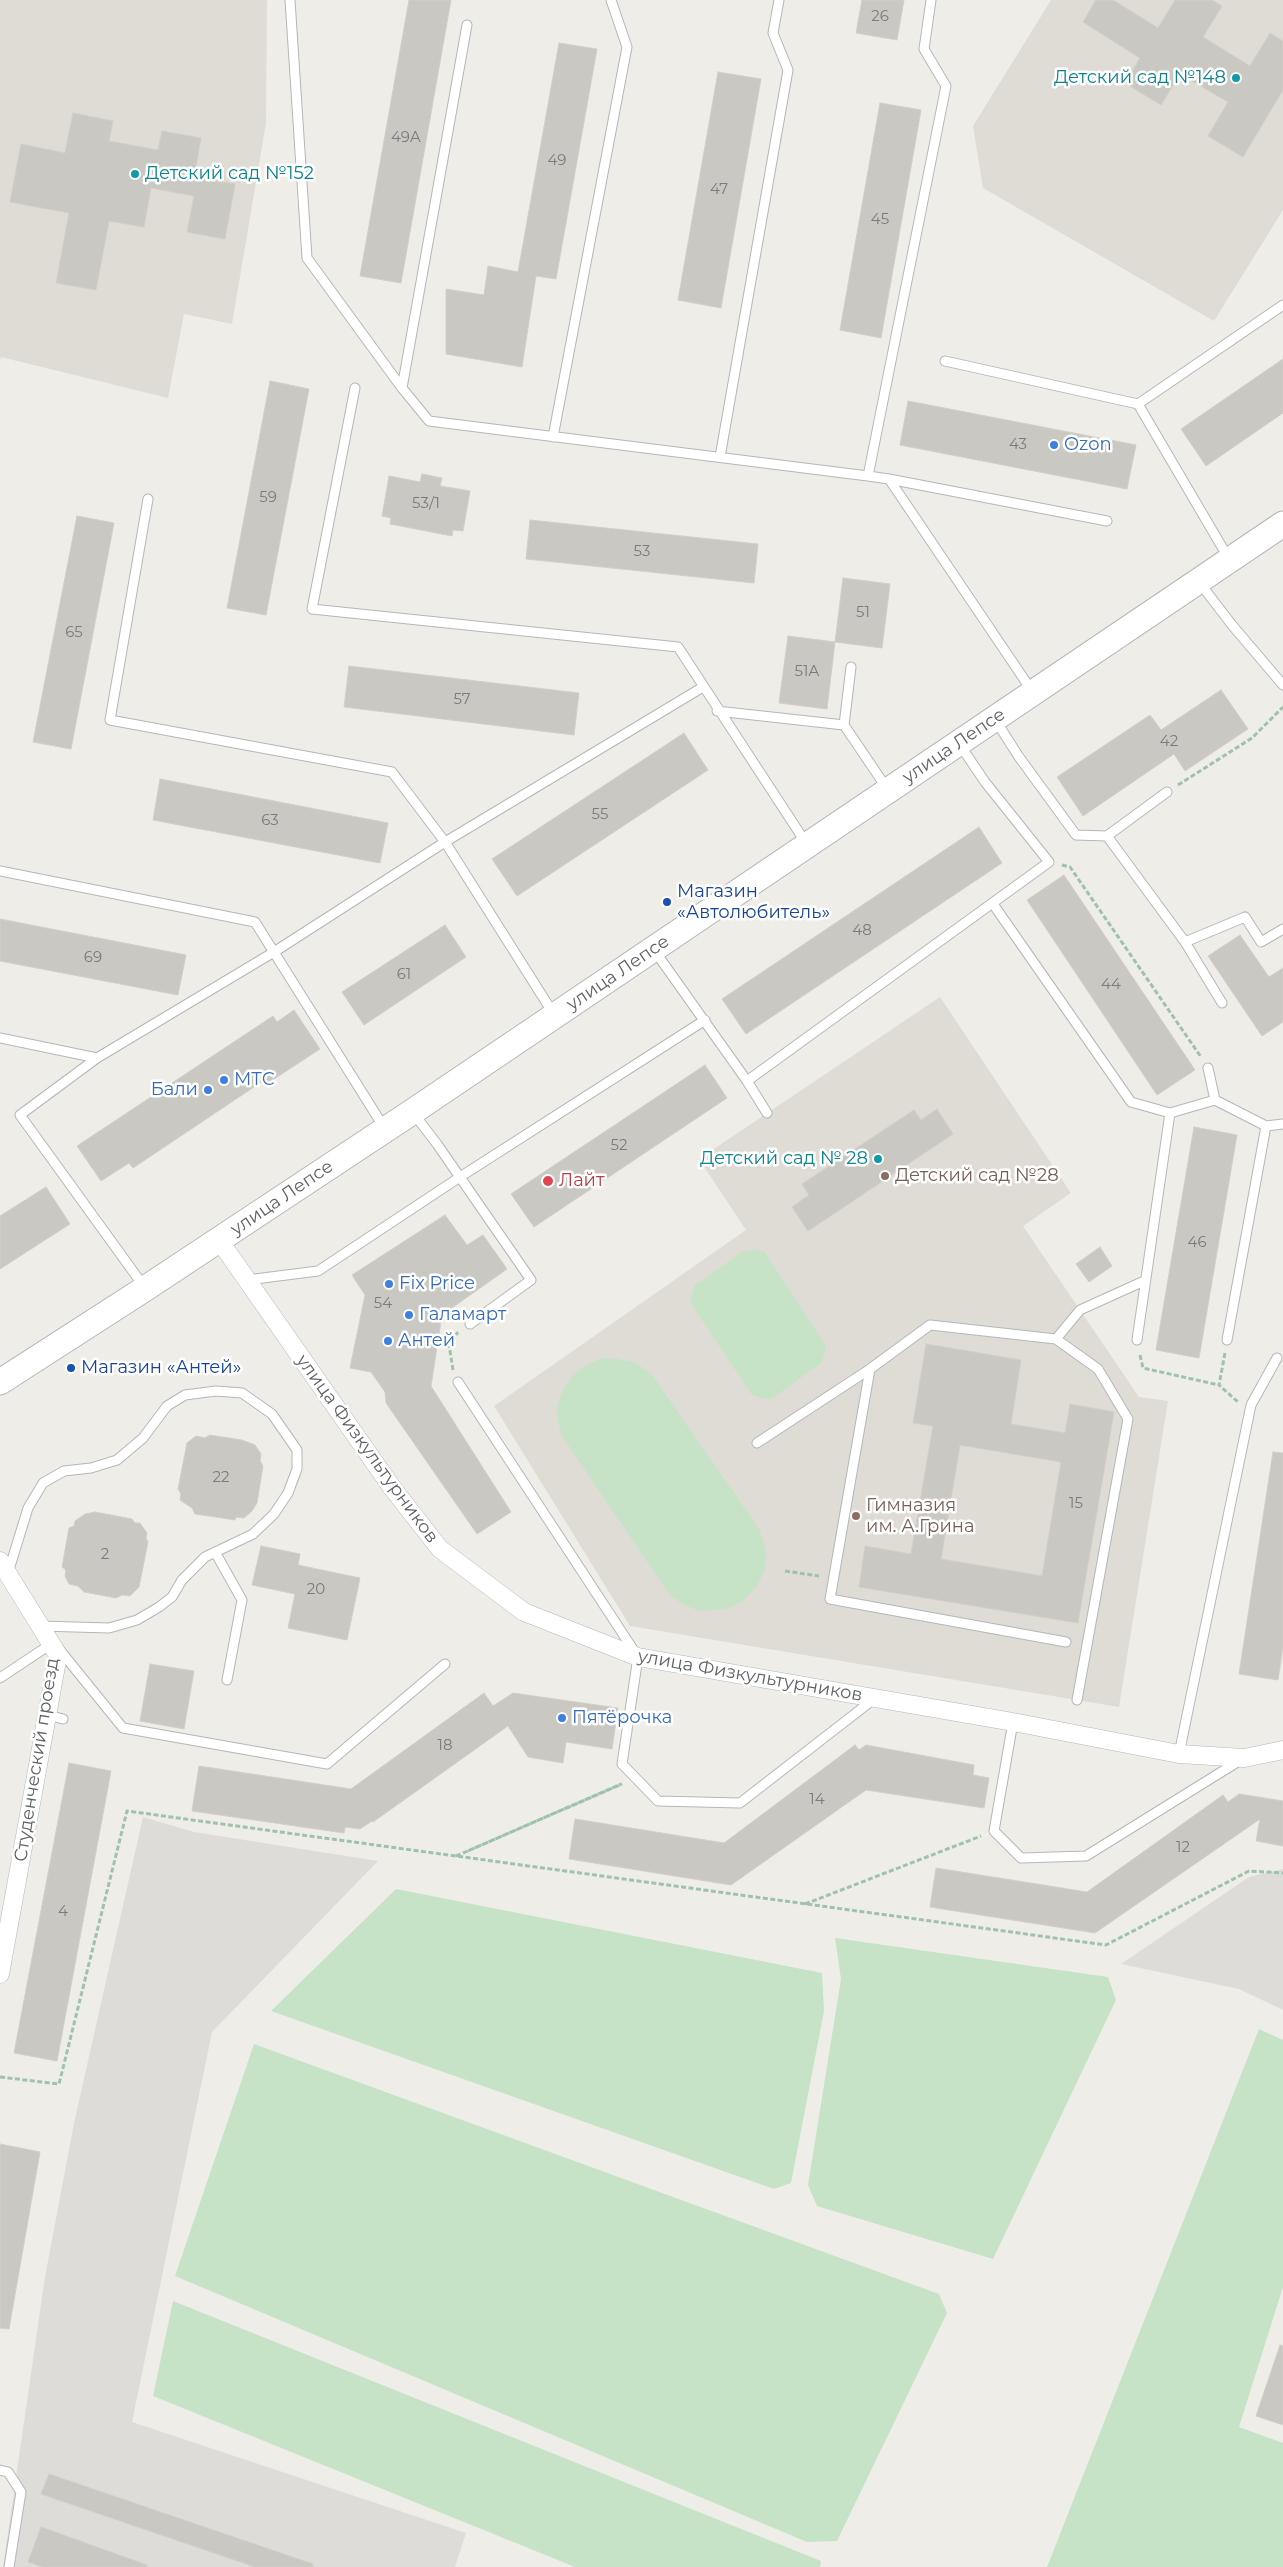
<!DOCTYPE html>
<html>
<head>
<meta charset="utf-8">
<style>
	body { margin:0 }
	canvas { display:block; background:#efede7 }
</style>
</head>
<body>
<canvas width="1283" height="2567"></canvas>
<script>
const context = document.querySelector('canvas').getContext('2d');
context.lineJoin = 'round';
function paint(path, color) {
  context.fillStyle = color;
  context.fill(path, 'evenodd');
}
function toPath(rows) {
  const path = new Path2D();
  for (const r of rows) {
    path.moveTo(r[0], r[1]);
    for (let i = 2; i < r.length; i += 2) path.lineTo(r[i], r[i + 1]);
  }
  return path;
}
function strokePath(path, color, width, dash) {
  context.strokeStyle = color;
  context.lineWidth = width;
  context.lineCap = dash ? 'butt' : 'round';
  context.setLineDash(dash || []);
  context.stroke(path);
}
function label(font, color, halo, rows, align = 'center') {
  context.font = font + ' Montserrat,sans-serif';
  context.lineWidth = 5;
  context.setLineDash([]);
  context.textBaseline = 'middle';
  context.strokeStyle = halo;
  context.fillStyle = color;
  for (const [text, x, y, turn = 0] of rows) {
    context.save();
    context.translate(x, y);
    context.rotate((+turn || 0) * Math.PI / 180);
    context.textAlign = isNaN(turn) ? turn : align;
    if (halo) context.strokeText(text, 0, 0);
    context.fillText(text, 0, 0);
    context.restore();
  }
}
paint(toPath([
	[143,1817,194,1832,378,1861,212,2032,132,2422,466,2533,455,2567,3,2567,45,2277,74,2123],
	[1283,1869,1283,2010,1239,1989,1121,1964,1249,1877]
]), '#dedcd9');
paint(toPath([
	[0,0,267,0,266,123,232,324,184,314,168,398,1,357,0,361],
	[1051,0,1283,0,1283,210,1214,321,983,188,973,126],
	[940,997,1071,1193,1023,1226,1139,1397,1168,1401,1119,1707,630,1626,494,1406,746,1230,699,1159]
]), '#dedcd5');
paint(toPath([
	[758,1250,765,1253,826,1346,822,1362,773,1398,766,1399,752,1395,690,1302,694,1286,743,1251],
	[614,1358,636,1363,652,1375,759,1529,764,1543,766,1558,764,1572,756,1587,742,1602,727,1609,699,1611,679,1602,669,1594,562,1436,558,1422,557,1408,562,1392,573,1375,587,1365,600,1359],
	[396,1889,822,1973,824,2011,791,2183,774,2189,271,2011],
	[835,1938,1108,1977,1116,2000,993,2259,817,2206,808,2185,841,1979],
	[1259,2029,1283,2040,1283,2287,1239,2427,1283,2443,1283,2567,1047,2567],
	[254,2044,939,2294,947,2313,837,2541,807,2542,175,2276],
	[173,2301,821,2561,820,2567,575,2567,153,2396]
]), '#c6e3c7');
const building = toPath([
	[409,0,451,0,401,283,360,276,409,0],
	[862,0,904,0,897,40,856,33,862,0],
	[1096,0,1113,0,1158,28,1175,0,1212,0,1222,6,1203,37,1250,66,1270,33,1283,41,1283,90,1243,157,1208,136,1228,102,1180,74,1161,105,1125,83,1140,58,1083,22,1096,0],
	[559,43,597,49,556,279,536,276,522,367,446,354,446,289,484,295,488,266,518,272,559,43],
	[718,72,761,79,721,308,678,300,718,72],
	[880,103,921,110,881,338,840,330,880,103],
	[73,113,113,121,109,141,158,150,162,131,201,138,194,177,235,184,225,239,187,232,194,196,151,188,144,227,109,221,96,290,56,283,69,213,10,202,21,144,65,153,73,113],
	[1283,359,1283,413,1206,466,1181,429,1283,359],
	[270,381,309,389,266,615,227,608,270,381],
	[908,401,1136,445,1127,489,900,445,908,401],
	[422,474,442,478,440,486,470,491,463,531,453,530,452,536,390,524,391,518,382,516,389,476,420,482,422,474],
	[77,516,114,523,71,749,33,742,77,516],
	[530,520,758,544,754,583,526,559,530,520],
	[843,578,890,584,882,648,835,642,843,578],
	[788,636,835,642,827,709,779,703,788,636],
	[349,666,579,693,574,735,344,707,349,666],
	[1221,690,1248,729,1185,771,1174,754,1083,816,1057,777,1150,715,1161,730,1221,690],
	[684,733,708,770,517,896,492,859,684,733],
	[160,779,388,823,380,863,153,820,160,779],
	[979,827,1002,863,746,1034,722,999,979,827],
	[1064,875,1195,1070,1157,1095,1027,900,1064,875],
	[0,919,186,955,178,995,0,961,0,919],
	[445,925,466,957,364,1025,342,992,445,925],
	[1240,935,1269,977,1283,968,1283,1022,1262,1036,1208,956,1240,935],
	[294,1010,320,1049,265,1085,263,1081,133,1168,129,1163,101,1181,77,1146,273,1016,277,1022,294,1010],
	[705,1065,727,1098,534,1227,511,1194,705,1065],
	[937,1109,953,1134,808,1231,792,1207,809,1195,802,1184,914,1110,921,1120,937,1109],
	[1194,1127,1237,1135,1199,1358,1156,1350,1194,1127],
	[46,1187,70,1224,0,1269,0,1216,46,1187],
	[445,1215,467,1245,483,1235,507,1269,442,1315,431,1386,511,1512,477,1534,386,1403,385,1392,371,1372,350,1368,365,1295,352,1275,445,1215],
	[1100,1247,1112,1266,1089,1282,1076,1264,1100,1247],
	[926,1344,1021,1360,1011,1424,1065,1433,1070,1404,1114,1412,1078,1623,859,1587,865,1546,911,1554,933,1426,913,1423,926,1344],
	[960,1445,1061,1462,1042,1576,941,1559,960,1445],
	[210,1435,242,1440,255,1445,261,1454,260,1461,263,1466,257,1503,252,1511,244,1518,236,1517,235,1520,195,1514,192,1508,180,1500,181,1494,178,1489,187,1443,196,1436,205,1438,210,1435],
	[1273,1452,1283,1453,1283,1647,1278,1680,1239,1674,1273,1452],
	[95,1512,132,1519,135,1523,140,1523,147,1533,146,1538,148,1542,139,1587,130,1596,122,1595,116,1598,84,1592,78,1586,69,1584,65,1576,66,1570,62,1567,69,1528,74,1526,75,1521,85,1514,95,1512],
	[261,1546,300,1554,298,1565,360,1578,347,1640,288,1628,295,1594,252,1585,261,1546],
	[150,1664,194,1671,184,1729,140,1721,150,1664],
	[484,1693,493,1706,513,1693,618,1708,612,1749,566,1742,563,1763,528,1757,508,1726,373,1822,372,1821,360,1829,345,1827,344,1833,192,1811,199,1766,351,1789,484,1693],
	[855,1745,859,1750,866,1745,974,1765,973,1775,989,1778,984,1808,866,1790,731,1885,569,1859,575,1819,724,1843,855,1745],
	[69,1763,111,1771,57,2061,14,2053,69,1763],
	[1239,1794,1283,1801,1283,1846,1256,1841,1260,1819,1095,1933,930,1907,936,1868,1087,1892,1223,1795,1228,1802,1239,1794],
	[0,2144,40,2152,9,2329,0,2328,0,2144],
	[1280,2345,1283,2346,1283,2425,1256,2416,1280,2345],
	[49,2474,313,2564,313,2567,255,2567,41,2494,49,2474],
	[41,2527,147,2565,147,2567,43,2567,28,2562,41,2527]
]);
paint(building, '#cac8c3');
strokePath(building, '#d3cfc6', 1);
const service = toPath([
	[290,0,307,258,402,388,467,25],
	[945,361,1138,404,1283,305],
	[355,388,312,609,678,647,806,843],
	[402,388,429,421,868,476,946,86,924,49,931,0],
	[1138,404,1229,559],
	[553,437,627,47,611,0],
	[720,457,788,70,773,33,779,0],
	[868,476,889,479,1032,691],
	[889,479,1107,521],
	[148,499,110,720,392,772,445,842,553,1013],
	[1199,582,1232,625,1283,685],
	[851,667,844,725,888,790],
	[717,711,844,725],
	[996,721,1019,757,1076,835,1107,836,1167,792],
	[1107,836,1185,942,1222,1003],
	[0,871,255,922,385,1129],
	[993,904,1131,1102,1170,1113,1137,1340],
	[1185,942,1245,917,1261,942,1283,929],
	[654,950,747,1081,1049,862,985,782,960,745],
	[0,1038,97,1058,274,952,445,842,703,687],
	[97,1058,20,1115,145,1288],
	[1208,1068,1215,1100],
	[747,1081,767,1113],
	[1170,1113,1215,1100,1266,1126],
	[414,1114,437,1144,531,1280,470,1324],
	[247,1280,318,1271,460,1177,705,1020],
	[1056,1339,1080,1310,1144,1281],
	[1227,1340,1266,1126,1283,1124],
	[458,1382,638,1657,622,1764,658,1801,740,1803,874,1699],
	[757,1443,870,1369],
	[215,1552,242,1600,227,1680],
	[8,1573,28,1508,43,1483,64,1471,91,1468,117,1460,143,1438,167,1406,185,1395,216,1391,242,1393,272,1414,297,1450,297,1469,288,1493,274,1514,253,1534,205,1557,182,1580,172,1597,159,1607,137,1620,109,1628,40,1626],
	[1066,1642,830,1599,870,1369,930,1325,1056,1339,1098,1369,1128,1419,1077,1700],
	[59,1649,123,1728,327,1764,445,1664],
	[0,1678,51,1644],
	[48,1715,63,1719],
	[1013,1722,994,1831,1021,1858,1086,1856,1239,1761],
	[1179,1754,1251,1405,1277,1358],
	[0,2470,8,2472,21,2492,9,2567]
]);
const minor = toPath([
	[219,1240,393,1489,440,1549,524,1612,638,1657,1013,1722,1179,1754,1244,1758,1283,1750],
	[0,1561,58,1655,0,1974]
]);
const secondary = toPath([
	[0,1382,146,1288,412,1112,1283,524]
]);
strokePath(service, '#b4b6ba', 11);
strokePath(minor, '#b4b6ba', 19);
strokePath(secondary, '#b3b5b9', 27);
strokePath(toPath([
	[1178,785,1252,738,1283,707],
	[1062,865,1070,867,1201,1057],
	[1225,1353,1219,1385,1238,1402],
	[1140,1355,1143,1368,1219,1385],
	[453,1370,449,1345,458,1332],
	[785,1571,819,1576],
	[468,1851,621,1784],
	[456,1856,622,1784],
	[805,1904,981,1836],
	[0,2077,59,2084,127,1811,1106,1945,1249,1871,1283,1873]
]), '#9fc2aa', 3, [5, 2.5]);
strokePath(service, '#fff', 9);
strokePath(minor, '#fff', 18);
strokePath(secondary, '#fff', 25);
for (const [x, y, r, color] of [
	[1236,78,5,"#0f9aa8"],
	[135,174,5,"#0f9aa8"],
	[1054,445,5,"#3f7fe0"],
	[667,902,5,"#1a4fb4"],
	[224,1080,5,"#3f7fe0"],
	[208,1090,5,"#3f7fe0"],
	[878,1159,5,"#0f9aa8"],
	[885,1176,5,"#8d6e63"],
	[548,1181,6,"#e0444e"],
	[389,1284,5,"#3f7fe0"],
	[409,1315,5,"#3f7fe0"],
	[388,1341,5,"#3f7fe0"],
	[71,1368,5,"#1a4fb4"],
	[856,1516,5,"#8d6e63"],
	[562,1718,5,"#3f7fe0"]
]) {
  const dot = new Path2D();
  dot.arc(x, y, r, 0, 2 * Math.PI);
  context.fillStyle = color;
  context.fill(dot);
  strokePath(dot, '#fff', 2);
}
label('15px', '#797b7c', null, [
	["26",880,17],
	["49А",406,138],
	["49",557,161],
	["47",719,190],
	["45",880,220],
	["43",1018,445],
	["59",268,498],
	["53/1",426,504],
	["53",642,552],
	["51",863,613],
	["65",74,633],
	["51А",807,672],
	["57",462,700],
	["42",1169,742],
	["55",600,815],
	["63",270,821],
	["48",862,931],
	["69",93,958],
	["61",404,975],
	["44",1111,985],
	["52",619,1146],
	["46",1197,1243],
	["54",383,1304],
	["22",221,1478],
	["15",1076,1504],
	["2",105,1555],
	["20",316,1590],
	["18",445,1746],
	["14",817,1800],
	["12",1183,1848],
	["4",63,1912]
]);
label('18px', '#0d838f', '#fff', [
	["Детский сад №148",1226,78],
	["Детский сад №152",145,174,"left"],
	["Детский сад № 28",868,1159]
], 'right');
label('18px', '#366cbe', '#fff', [
	["Ozon",1064,445],
	["МТС",234,1080],
	["Бали",198,1090,"right"],
	["Fix Price",399,1284],
	["Галамарт",419,1315],
	["Антей",398,1341],
	["Пятёрочка",572,1718]
], 'left');
label('18px', '#5e6165', '#fff', [
	["улица Лепсе",954,746,-34],
	["улица Лепсе",618,973,-34],
	["улица Лепсе",282,1198,-34],
	["улица Физкультурников",367,1449,54],
	["улица Физкультурников",750,1676,10],
	["Студенческий проезд",37,1760,-81]
]);
label('18px', '#164399', '#fff', [
	["Магазин",677,892],
	["«Автолюбитель»",677,913],
	["Магазин «Антей»",81,1368]
], 'left');
label('18px', '#785e54', '#fff', [
	["Детский сад №28",895,1176],
	["Гимназия",866,1506],
	["им. А.Грина",866,1527]
], 'left');
label('18px', '#be3a42', '#fff', [
	["Лайт",559,1181]
], 'left');
</script>
</body>
</html>
